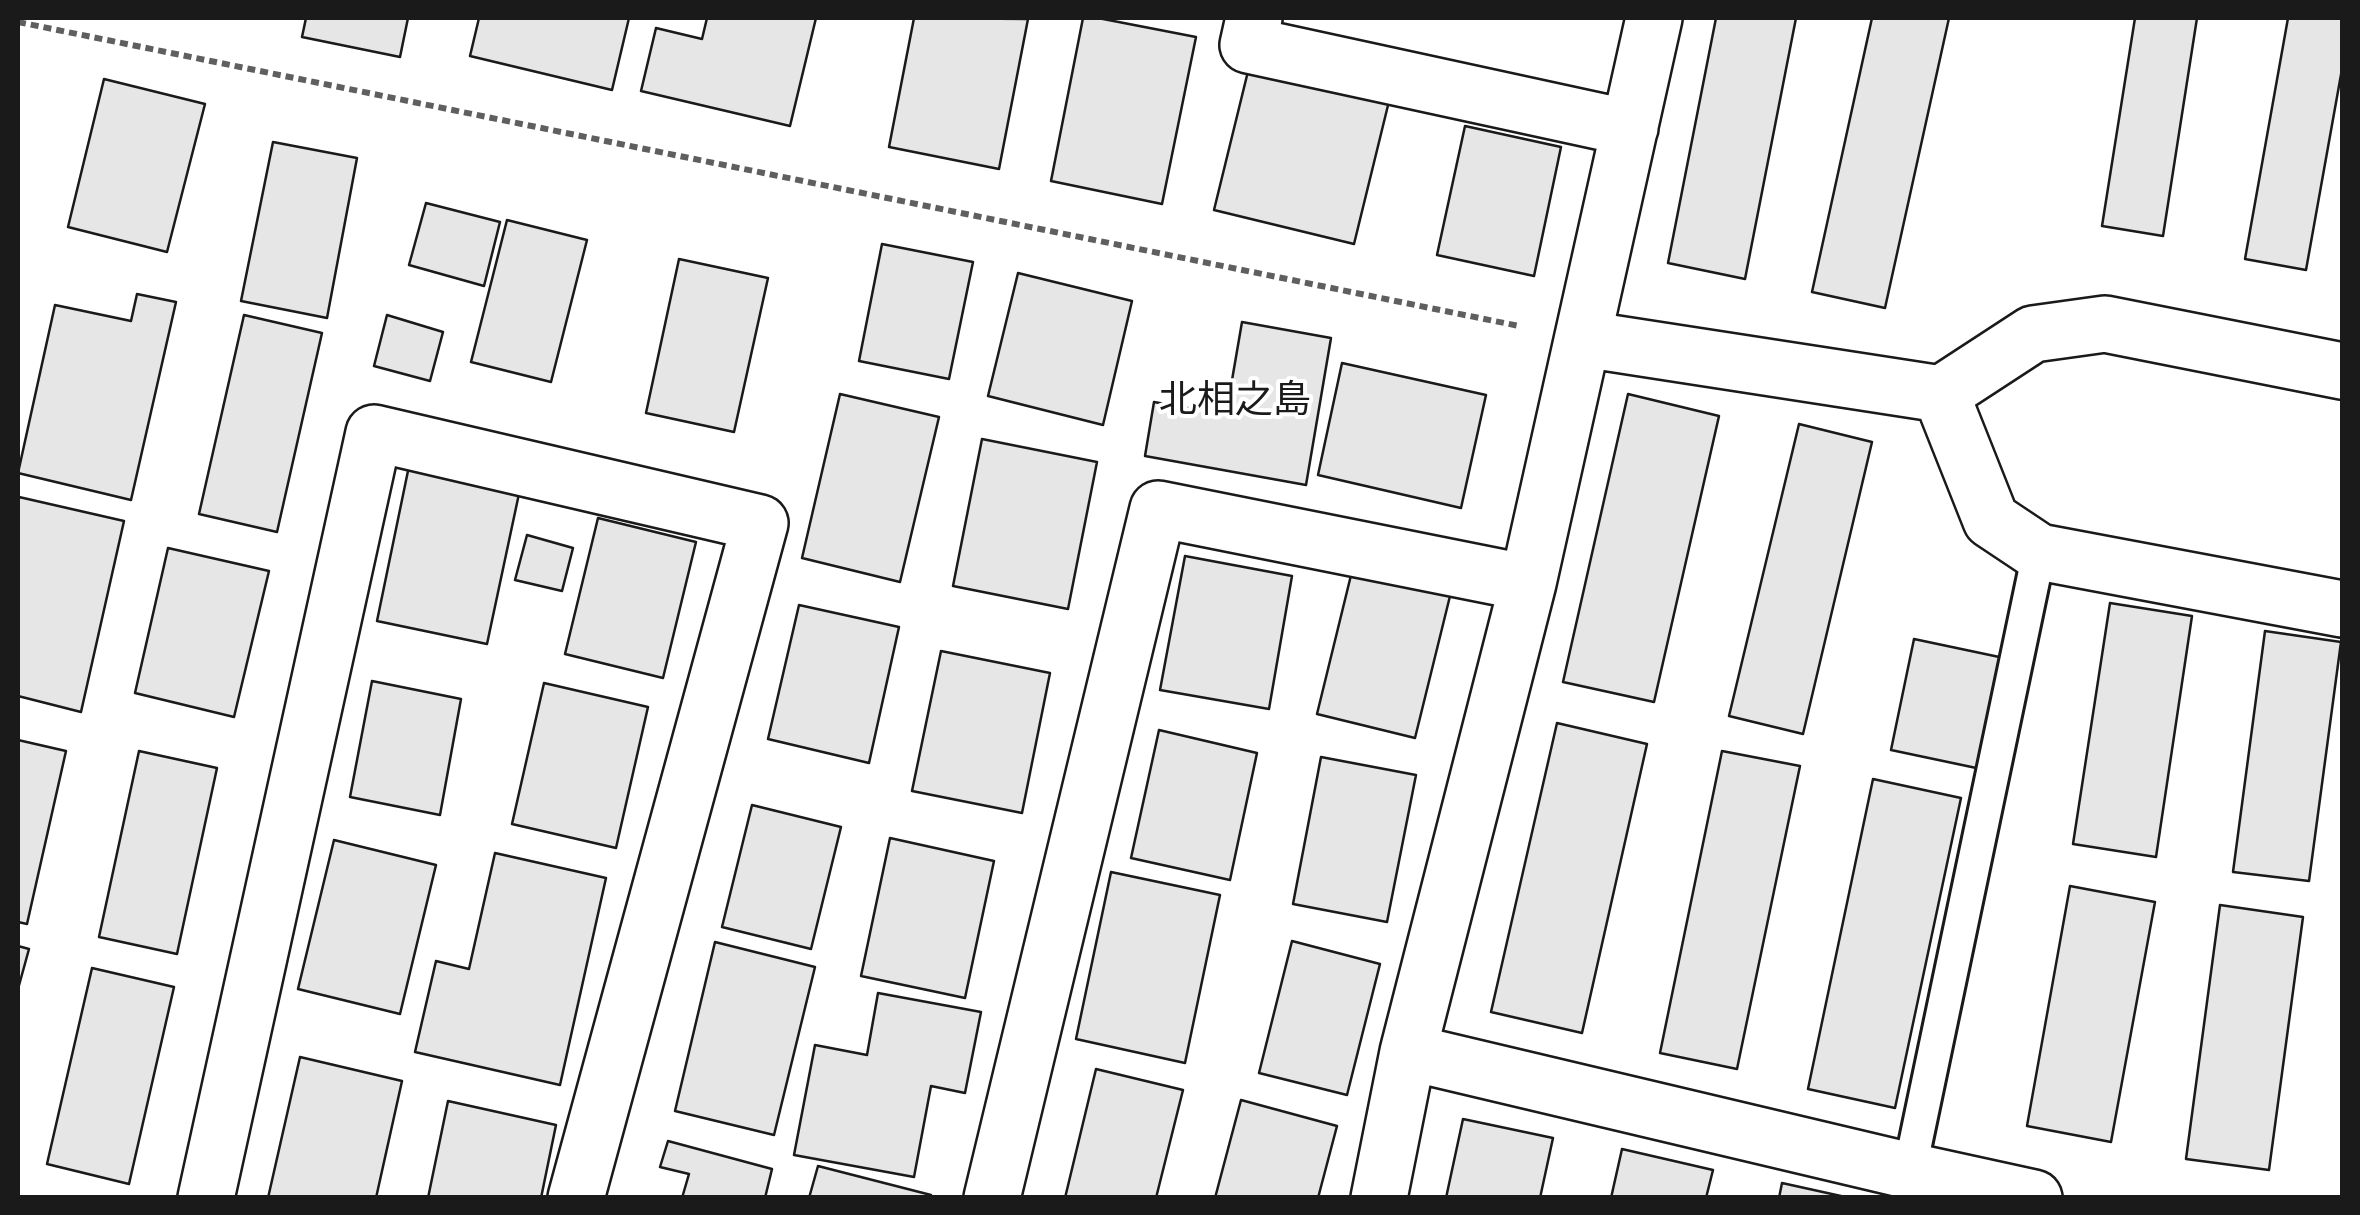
<!DOCTYPE html>
<html>
<head>
<meta charset="utf-8">
<style>
	body { margin:0 }
	#map { position:relative; width:2360px; height:1215px; overflow:hidden; background:#fff; font-family:Raleway,sans-serif }
	canvas { display:block }
	.frame { position:absolute; inset:0; border:20px solid #1a1a1a; pointer-events:none }
</style>
</head>
<body>
<div id="map">
<canvas width="2360" height="1215"></canvas>
<div class="frame"></div>
</div>
<script>
const context = document.querySelector('canvas').getContext('2d');
context.lineJoin = 'round';
function paint(path, color) {
  context.fillStyle = color;
  context.fill(path, 'evenodd');
}
function toPath(rows) {
  const path = new Path2D();
  for (const r of rows) {
    path.moveTo(r[0], r[1]);
    for (let i = 2; i < r.length; i += 2) path.lineTo(r[i], r[i + 1]);
  }
  return path;
}
function strokePath(path, color, width, dash) {
  context.strokeStyle = color;
  context.lineWidth = width;
  context.lineCap = dash ? 'butt' : 'round';
  context.setLineDash(dash || []);
  context.stroke(path);
}
function label(font, color, halo, rows, align = 'center') {
  context.font = font + ' Raleway,"Noto Sans JP",sans-serif';
  context.lineWidth = 8;
  context.setLineDash([]);
  context.textBaseline = 'middle';
  context.strokeStyle = halo;
  context.fillStyle = color;
  for (const [text, x, y, turn = 0] of rows) {
    context.save();
    context.translate(x, y);
    context.rotate((+turn || 0) * Math.PI / 180);
    context.textAlign = isNaN(turn) ? turn : align;
    if (halo) context.strokeText(text, 0, 0);
    context.fillText(text, 0, 0);
    context.restore();
  }
}
const building = toPath([
	[306,18,408,18,400,57,302,37,306,18],
	[479,18,629,18,612,90,470,56,479,18],
	[707,18,816,18,790,126,641,91,656,28,702,39,707,18],
	[914,18,1028,19,999,169,889,147,914,18],
	[1083,18,1098,18,1196,37,1162,204,1051,181,1083,18],
	[1716,18,1796,18,1745,279,1668,263,1716,18],
	[1872,18,1949,18,1885,308,1812,292,1872,18],
	[2135,18,2197,18,2163,236,2102,226,2135,18],
	[2288,18,2342,18,2342,69,2306,270,2245,259,2288,18],
	[1252,55,1392,89,1354,244,1214,210,1252,55],
	[104,79,205,104,167,252,68,227,104,79],
	[1465,126,1561,147,1534,276,1437,255,1465,126],
	[273,142,357,158,327,318,241,301,273,142],
	[426,203,500,222,484,286,409,265,426,203],
	[507,220,587,240,551,382,471,362,507,220],
	[882,244,973,262,949,379,859,361,882,244],
	[679,259,768,278,734,432,646,413,679,259],
	[1018,273,1132,301,1103,425,988,396,1018,273],
	[137,294,176,302,131,500,18,473,55,305,131,321,137,294],
	[244,315,322,333,277,532,199,514,244,315],
	[387,315,443,332,430,381,374,366,387,315],
	[1242,322,1331,338,1306,485,1145,456,1154,402,1226,415,1242,322],
	[1342,363,1486,395,1461,508,1318,475,1342,363],
	[840,394,939,417,900,582,802,558,840,394],
	[1628,394,1719,416,1654,702,1563,682,1628,394],
	[1799,424,1872,442,1803,734,1729,716,1799,424],
	[982,439,1097,462,1068,609,953,586,982,439],
	[409,466,520,489,487,644,377,621,409,466],
	[19,497,124,521,81,712,18,696,18,506,19,497],
	[598,518,696,542,663,678,565,654,598,518],
	[527,535,573,548,562,591,515,580,527,535],
	[168,548,269,571,234,717,135,693,168,548],
	[1185,556,1292,576,1269,709,1160,690,1185,556],
	[1353,567,1451,592,1415,738,1317,714,1353,567],
	[2110,603,2192,616,2156,857,2073,844,2110,603],
	[799,605,899,627,869,763,768,739,799,605],
	[2265,631,2341,642,2309,881,2233,872,2265,631],
	[1914,639,2004,658,1981,769,1891,750,1914,639],
	[941,651,1050,673,1022,813,912,791,941,651],
	[372,681,461,699,440,815,350,797,372,681],
	[544,683,648,707,616,848,512,824,544,683],
	[1557,723,1647,744,1582,1033,1491,1012,1557,723],
	[1159,730,1257,753,1230,880,1131,858,1159,730],
	[18,740,66,751,27,924,18,922,18,740],
	[139,751,217,768,177,954,99,937,139,751],
	[1722,751,1800,766,1737,1069,1660,1053,1722,751],
	[1321,757,1416,775,1387,922,1293,904,1321,757],
	[1873,779,1961,798,1895,1108,1808,1089,1873,779],
	[752,805,841,827,811,949,722,927,752,805],
	[890,838,994,861,965,998,861,976,890,838],
	[334,840,436,865,400,1014,298,989,334,840],
	[495,853,606,878,560,1085,415,1052,436,961,469,969,495,853],
	[1111,872,1220,895,1185,1063,1076,1039,1111,872],
	[2070,886,2155,902,2111,1142,2027,1126,2070,886],
	[2220,905,2303,917,2269,1170,2186,1159,2220,905],
	[1292,941,1380,964,1347,1095,1259,1073,1292,941],
	[715,942,815,967,774,1135,675,1111,715,942],
	[18,946,29,949,18,989,18,946],
	[92,968,174,987,129,1184,47,1164,92,968],
	[878,993,981,1012,965,1093,931,1086,914,1177,794,1155,815,1045,867,1055,878,993],
	[300,1057,402,1081,376,1198,268,1198,300,1057],
	[1096,1069,1183,1090,1156,1198,1065,1198,1096,1069],
	[1241,1100,1337,1126,1318,1198,1215,1198,1241,1100],
	[448,1101,556,1125,541,1198,428,1198,448,1101],
	[1463,1119,1553,1138,1540,1198,1446,1198,1463,1119],
	[668,1141,772,1169,765,1198,682,1198,689,1174,660,1167,668,1141],
	[1622,1149,1713,1170,1706,1198,1611,1198,1622,1149],
	[818,1166,931,1195,930,1198,809,1198,818,1166],
	[1782,1183,1850,1198,1779,1198,1782,1183]
]);
paint(building, '#e6e6e6');
strokePath(building, '#1a1a1a', 2.5);
const service = toPath([
	[1906,1188,2039,552]
]);
const minor = toPath([
	[1254,18,1248,45,1630,128],
	[1584,339,1941,394,2033,334,2105,324,2342,371],
	[1941,394,1991,520,2039,552,2342,609],
	[1408,1052,1910,1171,2034,1198],
	[206,1198,374,433,760,523,576,1198],
	[992,1198,1158,509,1528,583],
	[1379,1198,1408,1052,1528,583,1654,18]
]);
strokePath(service, '#1a1a1a', 38);
strokePath(minor, '#1a1a1a', 60);
strokePath(toPath([
	[18,22,1519,326]
]), '#5f5f5f', 6, [8, 5]);
strokePath(service, '#fff', 32);
strokePath(minor, '#fff', 55);
label('38px', '#1a1a1a', '#fff', [
	["北相之島",1235,401]
]);
</script>
</body>
</html>
